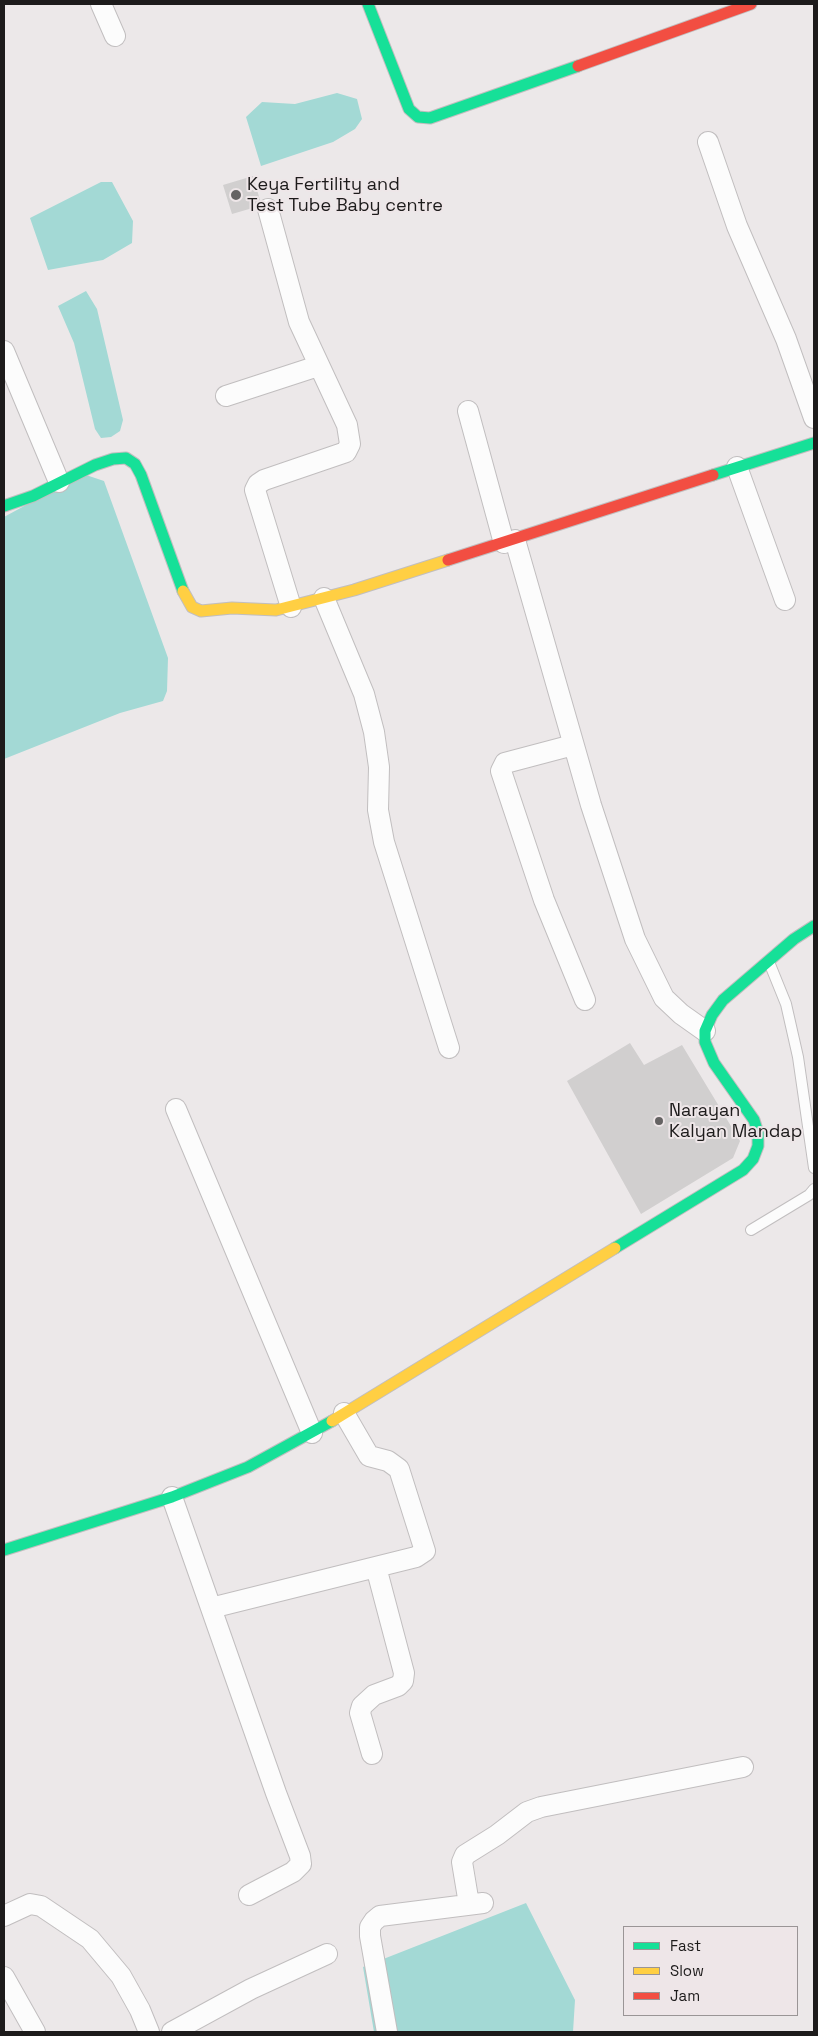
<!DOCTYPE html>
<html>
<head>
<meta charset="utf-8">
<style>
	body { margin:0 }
	#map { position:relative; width:818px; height:2036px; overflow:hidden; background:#ece8e9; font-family:"Space Grotesk",sans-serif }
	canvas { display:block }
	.frame { position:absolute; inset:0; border:5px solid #1d1b1b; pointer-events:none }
	.legend { position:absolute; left:623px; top:1926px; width:175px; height:90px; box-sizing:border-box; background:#eee6e8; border:1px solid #9a9596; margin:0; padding:6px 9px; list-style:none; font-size:15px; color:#1d1b1b }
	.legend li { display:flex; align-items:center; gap:10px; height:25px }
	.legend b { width:25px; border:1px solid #9a9596 }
</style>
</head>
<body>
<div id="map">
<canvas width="818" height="2036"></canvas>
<div class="frame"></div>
<ul class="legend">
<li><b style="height:6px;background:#16e098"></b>Fast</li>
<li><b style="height:6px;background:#ffcf43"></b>Slow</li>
<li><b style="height:6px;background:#f24e42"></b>Jam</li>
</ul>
</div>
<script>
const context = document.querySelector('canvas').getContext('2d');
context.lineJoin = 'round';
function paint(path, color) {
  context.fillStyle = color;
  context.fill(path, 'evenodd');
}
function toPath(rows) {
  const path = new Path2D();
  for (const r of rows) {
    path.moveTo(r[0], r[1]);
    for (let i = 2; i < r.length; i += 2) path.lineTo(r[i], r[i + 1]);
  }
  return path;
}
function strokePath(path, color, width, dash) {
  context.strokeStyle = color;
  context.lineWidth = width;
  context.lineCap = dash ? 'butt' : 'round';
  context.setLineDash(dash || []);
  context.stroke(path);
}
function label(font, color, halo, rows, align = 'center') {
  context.font = font + ' "Space Grotesk",sans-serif';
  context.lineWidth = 4;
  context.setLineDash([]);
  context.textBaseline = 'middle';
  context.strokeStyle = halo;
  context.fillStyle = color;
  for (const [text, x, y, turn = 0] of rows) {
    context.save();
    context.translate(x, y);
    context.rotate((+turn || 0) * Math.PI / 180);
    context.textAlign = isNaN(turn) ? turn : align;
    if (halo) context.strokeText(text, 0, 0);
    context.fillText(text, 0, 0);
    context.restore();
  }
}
paint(toPath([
	[337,93,357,99,362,119,355,129,333,142,261,166,246,117,262,102,295,104],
	[101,182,112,182,133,221,132,243,103,260,48,270,30,218],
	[86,291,97,309,123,420,120,431,111,437,101,438,95,429,74,343,58,306],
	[83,474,104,481,168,658,167,691,163,701,120,713,4,759,4,517],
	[526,1903,575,2000,573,2032,374,2032,363,1967]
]), '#a3d9d5');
paint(toPath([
	[253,176,260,200,256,207,232,214,223,185],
	[630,1043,644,1065,682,1045,740,1141,733,1158,641,1214,567,1081]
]), '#d1cfcf');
const lane = toPath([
	[769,962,786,1004,798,1057,814,1168],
	[751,1230,809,1195,814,1189]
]);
const street = toPath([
	[101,4,115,36],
	[708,142,737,226,786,339,814,418],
	[268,209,299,322,347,425,350,444,346,452,264,480,258,484,255,490,291,607],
	[4,351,59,482],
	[226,396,318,366],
	[468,411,504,543],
	[737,467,785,600],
	[515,540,591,805,635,939,664,998,681,1014,705,1031],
	[324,598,364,694,374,732,379,767,378,810,384,842,449,1048],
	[573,745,505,763,501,771,544,900,585,1000],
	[176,1109,312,1433],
	[172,1497,276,1793,300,1856,301,1864,293,1872,249,1895],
	[211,1608,416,1557,425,1551,399,1469,388,1461,369,1456,344,1413],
	[372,1754,360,1713,362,1706,374,1695,398,1686,403,1681,404,1673,376,1567],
	[469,1904,462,1862,465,1855,497,1835,527,1812,541,1807,743,1767],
	[4,1916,30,1904,41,1906,90,1939,121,1976,140,2010,149,2032],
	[4,1977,35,2032],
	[172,2032,251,1989,327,1954],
	[387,2032,370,1936,370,1927,374,1921,380,1916,483,1903]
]);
const fast = toPath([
	[368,4,409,109,418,117,430,118,578,66],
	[713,475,814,443],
	[4,506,33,496,95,465,113,459,126,458,135,464,141,475,183,591],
	[615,1248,743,1170,753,1159,758,1146,758,1133,754,1120,714,1063,705,1042,705,1031,712,1015,723,1000,794,939,814,926],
	[4,1550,172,1497,248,1467,332,1421]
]);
const slow = toPath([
	[183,591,192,607,201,611,232,608,276,610,354,590,448,560],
	[332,1421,615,1248]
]);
const jam = toPath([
	[578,66,751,4],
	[448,560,713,475]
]);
strokePath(lane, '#c1bebf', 12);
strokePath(street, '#c1bebf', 22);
strokePath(fast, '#c1bebf', 13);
strokePath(slow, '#c1bebf', 13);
strokePath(jam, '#c1bebf', 13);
strokePath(lane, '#fcfcfc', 10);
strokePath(street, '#fcfcfc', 20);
strokePath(fast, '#16e098', 11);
strokePath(slow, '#ffcf43', 11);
strokePath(jam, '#f24e42', 11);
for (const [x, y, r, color] of [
	[236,195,6,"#656363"],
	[659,1121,5,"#656363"]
]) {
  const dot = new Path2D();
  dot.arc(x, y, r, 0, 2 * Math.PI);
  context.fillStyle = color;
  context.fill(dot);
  strokePath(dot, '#eee6e8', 2);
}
label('18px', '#1d1b1b', '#eee6e8', [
	["Keya Fertility and",247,185],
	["Test Tube Baby centre",247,206],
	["Narayan",669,1111],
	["Kalyan Mandap",669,1132]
], 'left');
</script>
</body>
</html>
